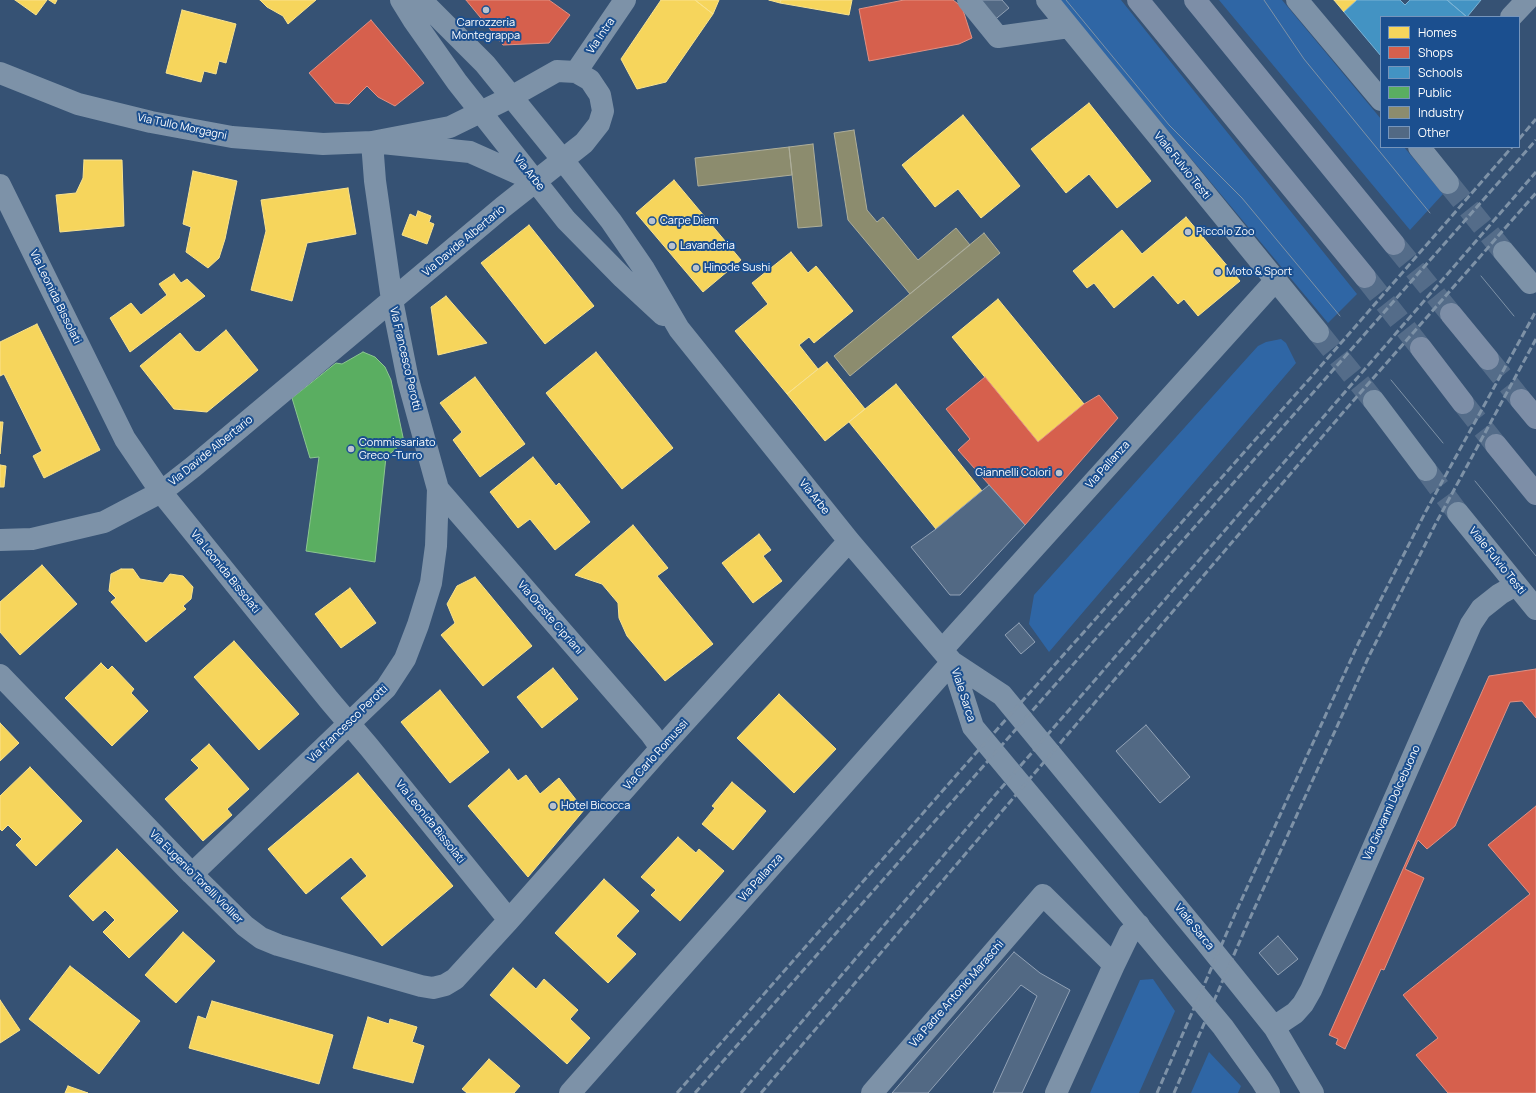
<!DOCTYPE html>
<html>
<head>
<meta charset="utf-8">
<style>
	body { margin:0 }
	#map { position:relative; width:1536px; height:1093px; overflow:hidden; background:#365274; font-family:Manrope,sans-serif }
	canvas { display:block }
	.legend { position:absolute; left:1380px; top:16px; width:140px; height:132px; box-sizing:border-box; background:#1b4f8f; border:1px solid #7695bc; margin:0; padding:5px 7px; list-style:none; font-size:12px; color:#fff }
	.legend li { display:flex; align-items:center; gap:8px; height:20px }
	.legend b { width:20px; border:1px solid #7695bc }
</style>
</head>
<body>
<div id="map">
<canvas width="1536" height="1093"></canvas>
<ul class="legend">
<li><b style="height:11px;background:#f6d55c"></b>Homes</li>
<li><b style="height:11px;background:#d6604d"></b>Shops</li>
<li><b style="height:11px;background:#4393c3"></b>Schools</li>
<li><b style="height:11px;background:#5aae61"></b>Public</li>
<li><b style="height:11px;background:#8c8c6e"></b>Industry</li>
<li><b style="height:11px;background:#526984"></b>Other</li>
</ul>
</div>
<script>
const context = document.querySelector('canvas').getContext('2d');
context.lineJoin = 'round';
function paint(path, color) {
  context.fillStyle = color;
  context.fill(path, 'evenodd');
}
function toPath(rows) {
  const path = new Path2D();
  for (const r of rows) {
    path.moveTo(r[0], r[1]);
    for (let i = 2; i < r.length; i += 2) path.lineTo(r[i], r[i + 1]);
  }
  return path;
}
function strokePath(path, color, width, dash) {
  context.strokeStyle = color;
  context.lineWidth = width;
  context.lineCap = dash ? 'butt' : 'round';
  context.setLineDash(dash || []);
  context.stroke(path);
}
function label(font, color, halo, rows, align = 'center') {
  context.font = font + ' Manrope,sans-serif';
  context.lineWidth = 4;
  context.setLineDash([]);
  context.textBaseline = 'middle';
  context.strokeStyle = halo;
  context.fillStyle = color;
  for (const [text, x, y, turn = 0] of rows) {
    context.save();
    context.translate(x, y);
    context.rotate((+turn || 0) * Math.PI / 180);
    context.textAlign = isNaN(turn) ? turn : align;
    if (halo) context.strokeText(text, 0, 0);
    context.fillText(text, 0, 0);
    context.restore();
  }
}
paint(toPath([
	[1059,0,1121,0,1357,294,1328,323],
	[1219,0,1282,0,1381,119,1381,147,1404,147,1443,194,1410,230],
	[1281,339,1286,343,1296,363,1049,652,1029,624,1034,595,1248,357,1258,346,1266,342],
	[1153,979,1175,1011,1139,1093,1090,1093,1140,980],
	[1209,1052,1241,1086,1238,1093,1191,1093]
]), '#2f66a5');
const homes = toPath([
	[15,0,47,0,36,15,15,0],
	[49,0,57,0,55,4,49,0],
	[260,0,316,0,288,24,283,16,267,7,260,0],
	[661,0,695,0,713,14,666,82,637,89,621,59,661,0],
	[695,0,719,0,713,14,695,0],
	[769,0,781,0,780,3,769,0],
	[781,0,852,0,849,15,780,3,781,0],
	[1334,0,1357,0,1344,12,1334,0],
	[182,10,236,24,226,63,219,61,216,74,204,71,201,82,166,73,182,10],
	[1089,103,1151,181,1117,208,1089,174,1066,193,1031,149,1089,103],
	[963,115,1020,186,981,218,958,189,935,207,902,165,963,115],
	[84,160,122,160,124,226,60,232,56,195,76,193,83,178,84,160],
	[193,171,237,181,225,239,219,258,208,268,186,252,191,227,183,224,193,171],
	[674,180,741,260,703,292,636,213,674,180],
	[348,188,356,234,307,243,292,301,251,290,266,231,261,200,348,188],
	[418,211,431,216,429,222,434,224,427,244,402,235,410,214,416,217,418,211],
	[1186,217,1240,281,1198,316,1184,299,1178,304,1153,275,1114,308,1094,283,1087,288,1073,271,1122,230,1142,254,1186,217],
	[529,225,594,306,545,344,481,263,529,225],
	[791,252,808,273,816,266,853,311,814,343,809,337,799,345,818,369,787,394,735,331,768,304,752,283,791,252],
	[174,274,181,283,187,279,205,296,130,352,110,318,131,303,141,315,167,295,159,284,174,274],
	[446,296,487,343,438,355,431,307,446,296],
	[998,299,1084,404,1038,442,952,337,998,299],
	[37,324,100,450,44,478,33,456,42,451,4,374,0,376,0,342,37,324],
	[226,330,258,370,207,412,174,409,140,366,180,333,195,351,200,352,226,330],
	[596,352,673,448,622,489,546,393,596,352],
	[827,362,865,409,825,441,787,394,827,362],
	[475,377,525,444,480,477,453,440,462,432,440,403,475,377],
	[896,384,982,491,936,529,849,422,896,384],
	[0,422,3,422,0,454,0,422],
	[533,457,556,486,559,483,590,522,555,550,530,519,518,528,490,492,533,457],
	[0,465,6,466,4,487,0,487,0,465],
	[633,525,668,568,657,576,713,644,665,681,627,636,619,618,618,603,602,584,575,575,633,525],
	[759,534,771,550,763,556,782,581,753,603,722,563,759,534],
	[42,565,77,604,20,655,0,632,0,602,42,565],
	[121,569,133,569,140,579,163,583,170,574,183,576,193,587,191,599,183,606,186,609,146,642,111,602,116,598,109,591,111,574,121,569],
	[475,577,532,646,483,686,441,635,455,623,447,604,457,586,475,577],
	[350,588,376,623,341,648,315,614,350,588],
	[234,641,299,714,259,750,194,677,234,641],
	[101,663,108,670,112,666,134,689,131,693,148,711,112,746,65,698,101,663],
	[553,668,578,699,542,728,517,697,553,668],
	[440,690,489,752,450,783,401,722,440,690],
	[779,694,836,749,794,793,737,738,779,694],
	[0,723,19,743,0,761,0,723],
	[209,744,249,789,227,809,232,815,203,841,165,799,199,768,191,760,209,744],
	[30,767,82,821,36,866,16,845,22,839,8,825,2,831,0,829,0,796,30,767],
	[509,769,518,781,526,775,540,794,559,778,584,810,528,877,468,806,509,769],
	[358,773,453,886,382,946,341,898,367,876,351,857,306,894,268,849,358,773],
	[732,782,766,811,733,850,702,824,715,808,712,806,732,782],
	[678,837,696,853,699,849,724,871,680,921,651,895,656,890,641,877,678,837],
	[117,849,178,911,129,958,103,932,115,920,105,910,93,921,69,896,117,849],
	[604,879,639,911,616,936,636,954,608,983,555,933,604,879],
	[183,932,215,961,176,1003,145,975,183,932],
	[70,966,140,1021,99,1074,29,1019,70,966],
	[513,968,536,989,544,979,578,1010,570,1019,590,1038,567,1064,490,995,513,968],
	[0,1000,20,1030,0,1043,0,1000],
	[212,1001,333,1035,319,1084,189,1048,198,1016,206,1019,212,1001],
	[368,1017,389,1024,390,1019,417,1027,412,1042,424,1046,413,1083,353,1068,368,1017],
	[489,1059,520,1086,514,1093,467,1093,462,1089,489,1059],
	[68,1086,88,1093,65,1093,68,1086]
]);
paint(homes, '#f6d55c');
strokePath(homes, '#f9e28d', 1);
const shops = toPath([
	[466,0,549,0,570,15,549,43,503,45,466,0],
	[904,0,953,0,962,7,972,38,959,44,869,61,859,9,904,0],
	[371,20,424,83,395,106,378,97,367,86,349,104,335,103,309,73,371,20],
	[985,377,1038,442,1084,404,1099,395,1118,418,1025,525,958,450,970,439,946,409,985,377],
	[1536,669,1536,718,1522,701,1510,702,1455,826,1427,849,1418,840,1405,869,1424,878,1384,970,1381,969,1345,1049,1336,1044,1338,1039,1329,1035,1489,676,1536,669],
	[1536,806,1536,1093,1448,1093,1416,1055,1438,1038,1403,995,1530,894,1488,845,1536,806]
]);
paint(shops, '#d6604d');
strokePath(shops, '#e29082', 1);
const schools = toPath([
	[1357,0,1400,0,1405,5,1410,0,1447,0,1467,17,1381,17,1381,56,1344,12,1357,0],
	[1447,0,1481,0,1467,17,1447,0]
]);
paint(schools, '#4393c3');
strokePath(schools, '#7bb3d5', 1);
const public = toPath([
	[363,352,375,357,385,367,391,380,404,442,386,457,375,562,306,551,319,457,310,458,292,398,336,363,342,364,363,352]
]);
paint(public, '#5aae61');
strokePath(public, '#8cc690', 1);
const industry = toPath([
	[854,130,867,210,877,222,883,217,918,260,956,228,970,245,910,294,848,220,834,133,854,130],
	[813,144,822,226,798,228,789,147,813,144],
	[789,147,792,175,698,186,695,158,789,147],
	[984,233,1000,253,850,376,834,356,984,233]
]);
paint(industry, '#8c8c6e');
strokePath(industry, '#aeae9a', 1);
const building = toPath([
	[980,0,1002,0,1009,8,992,22,980,0],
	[989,485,1025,525,960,595,950,595,911,547,936,529,989,485],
	[1019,623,1035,642,1021,654,1005,635,1019,623],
	[1146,725,1190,777,1160,803,1116,751,1146,725],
	[1278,936,1298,959,1278,975,1259,953,1278,936],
	[1014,952,1040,973,1070,990,1022,1093,993,1093,1037,996,1021,985,928,1093,892,1093,1014,952]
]);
paint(building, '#526984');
strokePath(building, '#92a2b6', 1);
strokePath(toPath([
	[1448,183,1504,252],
	[1318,332,1374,401],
	[1426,470,1458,513]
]), '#546c89', 22, [22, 11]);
strokePath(toPath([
	[1394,244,1451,314],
	[1365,277,1421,348],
	[1488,359,1521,400],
	[1463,403,1496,445]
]), '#546c89', 22, [22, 11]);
strokePath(toPath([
	[401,0,414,21,457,82,566,220,623,278,663,315],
	[421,0,485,64,562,159,611,221,644,269,679,329,849,541,952,662,1002,695,1205,941,1274,1027,1313,1093],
	[968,0,998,37,1069,27],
	[1047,0,1318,332],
	[1297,0,1381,100],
	[1511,17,1527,0],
	[576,72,625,0],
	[0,73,78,104,151,122,232,137,323,144,372,142,470,152,535,181],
	[1419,147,1448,183],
	[0,185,125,439,161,492,329,700,369,747,509,920],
	[1504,252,1530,283],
	[1374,401,1426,470],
	[438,489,651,734,661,748],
	[1458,513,1536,609],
	[0,540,32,539,104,522,161,492,193,467,503,207,584,143,599,124,603,111,600,95,590,80,576,72,557,71,511,97,450,127,372,142],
	[942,650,1275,281],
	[952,662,973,727,1223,1027,1261,1080,1269,1093],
	[0,675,192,874,245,926,261,938,278,945,421,986,433,988,445,985,455,979,509,920,661,748,849,541],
	[192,874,386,688,405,659,418,625,431,583,436,546,438,489,408,380,392,300,375,181,372,142],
	[1274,1027,1295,1013,1303,1004,1311,990,1471,624,1481,609,1500,594,1516,585],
	[570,1093,952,662],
	[872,1093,1043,895,1114,965],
	[1056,1093,1114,965,1129,934,1139,925]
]), '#7d92a8', 22);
strokePath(toPath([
	[1138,0,1365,277],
	[1195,0,1394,244],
	[1451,314,1488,359],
	[1421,348,1463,403],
	[1521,400,1536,418],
	[1496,445,1536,494]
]), '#7d8ea7', 22);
strokePath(toPath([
	[1066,0,1169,125,1242,198,1340,316],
	[1264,0,1304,59,1430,213],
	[1481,276,1514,316],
	[1391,380,1443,443],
	[1475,481,1536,556]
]), '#7e92a7', 1);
strokePath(toPath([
	[1519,139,1536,119],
	[677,1093,968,762,1313,375,1512,147],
	[695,1093,1536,140],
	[741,1093,996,794,1536,172],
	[761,1093,1340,416,1536,193],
	[1157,1093,1235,914,1358,644,1426,511,1536,311],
	[1174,1093,1246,927,1369,656,1436,523,1536,339]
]), '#7e92a7', 3, [7, 3]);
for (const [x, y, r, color] of [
	[486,10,4,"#b9c2ce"],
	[652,221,4,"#b9c2ce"],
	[1188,232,4,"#b9c2ce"],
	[672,246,4,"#b9c2ce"],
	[696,268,4,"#b9c2ce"],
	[1218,272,4,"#b9c2ce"],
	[351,449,4,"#b9c2ce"],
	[1059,473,4,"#b9c2ce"],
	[553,806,4,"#b9c2ce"]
]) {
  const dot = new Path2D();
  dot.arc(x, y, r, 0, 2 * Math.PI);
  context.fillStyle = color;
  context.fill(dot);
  strokePath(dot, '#1b4f8f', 1.5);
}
label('11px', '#fff', '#1b4f8f', [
	["Carrozzeria",486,23,"center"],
	["Montegrappa",486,36,"center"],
	["Carpe Diem",660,221],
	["Piccolo Zoo",1196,232],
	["Lavanderia",680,246],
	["Hinode Sushi",704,268],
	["Moto & Sport",1226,272],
	["Commissariato",359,443],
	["Greco -Turro",359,456],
	["Giannelli Colori",1051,473,"right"],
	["Hotel Bicocca",561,806]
], 'left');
label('11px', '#fff', '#1b4f8f', [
	["Via Intra",601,36,-56],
	["Via Tullo Morgagni",182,127,12],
	["Viale Fulvio Testi",1182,166,51],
	["Via Arbe",529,173,51],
	["Via Davide Albertario",464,241,-40],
	["Via Leonida Bissolati",55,297,64],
	["Via Francesco Perotti",405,359,77],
	["Via Davide Albertario",211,451,-39],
	["Via Pallanza",1108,465,-48],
	["Via Arbe",814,497,51],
	["Viale Fulvio Testi",1497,561,51],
	["Via Leonida Bissolati",225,572,51],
	["Via Oreste Cipriani",550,618,49],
	["Viale Sarca",963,695,72],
	["Via Francesco Perotti",348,724,-44],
	["Via Carlo Romussi",656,755,-48],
	["Via Giovanni Dolcebuono",1392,803,-66],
	["Via Leonida Bissolati",430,822,51],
	["Via Eugenio Torelli Viollier",196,877,45],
	["Via Pallanza",761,878,-48],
	["Viale Sarca",1194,927,51],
	["Via Padre Antonio Maraschi",957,994,-49]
]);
</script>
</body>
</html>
